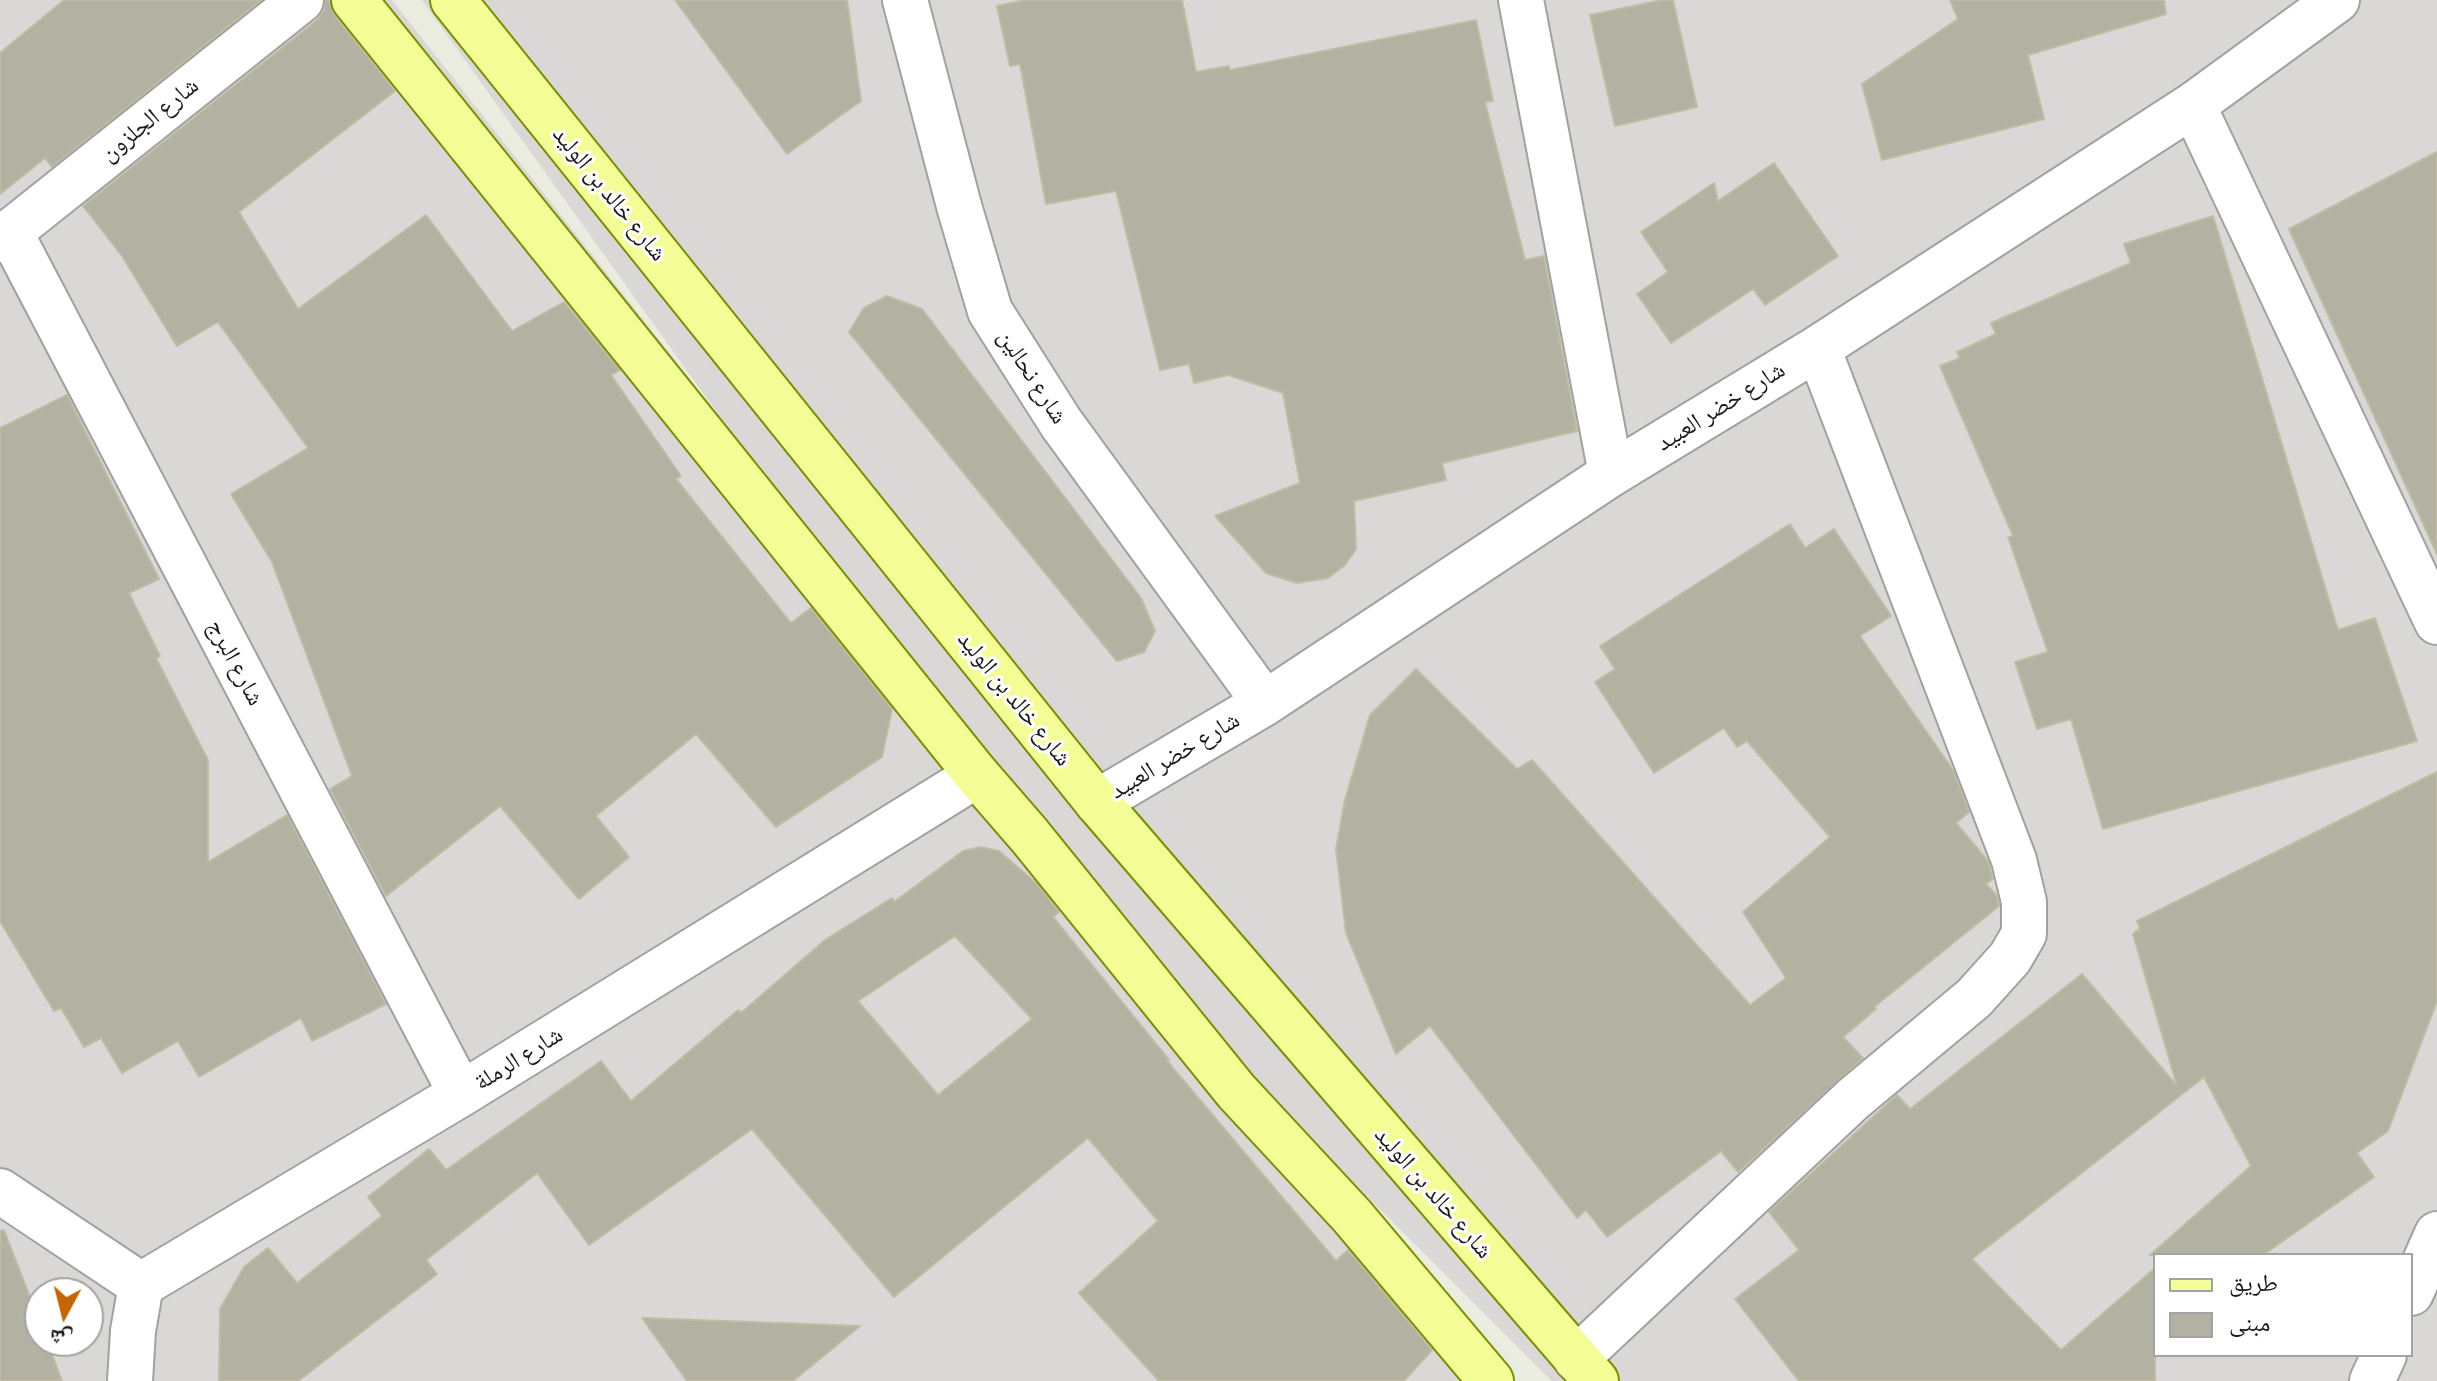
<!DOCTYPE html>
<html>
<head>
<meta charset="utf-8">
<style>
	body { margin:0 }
	#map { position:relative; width:2437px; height:1381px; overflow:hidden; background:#eaecdf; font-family:Manrope,"Noto Naskh Arabic",sans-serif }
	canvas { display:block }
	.legend { position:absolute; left:2153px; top:1253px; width:260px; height:104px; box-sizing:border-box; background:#fff; border:2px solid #a3a3a3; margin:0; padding:10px 14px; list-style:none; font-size:24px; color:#1a1a1a }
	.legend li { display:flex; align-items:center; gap:16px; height:40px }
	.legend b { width:40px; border:2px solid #a3a3a3 }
	.north { position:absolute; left:24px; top:1277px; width:80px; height:80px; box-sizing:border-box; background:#fff; border:2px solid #a3a3a3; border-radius:50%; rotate:187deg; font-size:22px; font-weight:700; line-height:32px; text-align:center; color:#1a1a1a }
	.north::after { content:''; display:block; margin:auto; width:28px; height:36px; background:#c56500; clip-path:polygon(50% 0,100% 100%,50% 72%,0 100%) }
</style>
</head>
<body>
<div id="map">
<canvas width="2437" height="1381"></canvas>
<ul class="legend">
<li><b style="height:10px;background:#f4fc95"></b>طريق</li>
<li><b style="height:22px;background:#b2b1a2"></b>مبنى</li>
</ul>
<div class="north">ش</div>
</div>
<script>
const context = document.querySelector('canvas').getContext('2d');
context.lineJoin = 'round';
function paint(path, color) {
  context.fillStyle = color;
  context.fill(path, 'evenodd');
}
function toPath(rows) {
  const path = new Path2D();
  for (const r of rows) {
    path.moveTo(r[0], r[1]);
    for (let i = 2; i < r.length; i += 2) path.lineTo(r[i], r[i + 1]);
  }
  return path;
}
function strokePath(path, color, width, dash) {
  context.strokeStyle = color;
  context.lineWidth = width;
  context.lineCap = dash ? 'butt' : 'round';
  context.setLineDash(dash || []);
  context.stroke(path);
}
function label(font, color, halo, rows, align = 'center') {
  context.font = font + ' Manrope,"Noto Naskh Arabic",sans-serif';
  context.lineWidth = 6;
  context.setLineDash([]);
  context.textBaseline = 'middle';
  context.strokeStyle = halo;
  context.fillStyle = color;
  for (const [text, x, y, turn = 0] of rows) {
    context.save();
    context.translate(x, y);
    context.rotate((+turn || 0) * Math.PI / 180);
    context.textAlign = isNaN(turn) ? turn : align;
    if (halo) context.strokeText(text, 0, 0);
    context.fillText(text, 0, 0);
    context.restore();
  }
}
paint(toPath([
	[0,0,392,0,725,424,422,0,2437,0,2437,1381,1552,1381,1205,1035,1489,1381,0,1381],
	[2155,1255,2411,1255,2411,1355,2155,1355],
	[40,1293,88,1293,88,1341,40,1341]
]), '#d9d8d7');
const building = toPath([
	[64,0,261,0,52,167,45,158,0,194,0,53,64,0],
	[325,0,329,1,335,16,395,91,239,212,298,309,426,215,512,331,564,302,620,370,611,375,681,476,676,479,791,623,811,608,892,709,882,757,776,827,696,734,596,816,629,857,579,899,500,806,386,896,330,789,352,776,272,562,231,494,308,448,218,322,177,346,122,256,83,206,317,20,324,10,325,0],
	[675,0,847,0,861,101,787,154,675,0],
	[1025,0,1182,0,1196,72,1229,66,1230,70,1476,20,1493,101,1485,102,1525,260,1544,256,1577,431,1442,463,1446,480,1354,501,1356,549,1345,565,1328,578,1297,583,1266,573,1215,516,1300,483,1283,393,1228,375,1194,383,1189,364,1160,370,1116,191,1046,204,1020,64,1010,66,997,6,1025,0],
	[1662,0,1673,0,1697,107,1615,126,1590,15,1662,0],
	[1950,0,2164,0,2166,14,2028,55,2044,119,1882,160,1862,84,1958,19,1950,0],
	[2437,152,2437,554,2289,229,2437,152],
	[1774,163,1838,256,1765,305,1753,289,1671,343,1637,294,1668,272,1641,232,1714,183,1718,201,1774,163],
	[2213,216,2338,630,2375,618,2417,741,2103,829,2071,719,2037,729,2015,662,2048,652,2008,537,2013,536,1940,366,1960,358,1957,352,1996,334,1991,323,2131,263,2124,244,2213,216],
	[887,296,922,309,1141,598,1155,631,1144,652,1117,661,849,332,864,308,887,296],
	[67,395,159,579,129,593,160,656,156,658,208,760,208,862,287,815,386,1004,312,1041,301,1018,199,1077,178,1041,122,1073,101,1038,84,1047,61,1008,54,1011,0,921,0,428,67,395],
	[1790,524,1805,548,1834,529,1891,616,1860,636,1953,770,1969,812,1956,823,1988,861,1993,879,1986,884,1997,896,1999,906,1874,1007,1876,1009,1843,1037,1863,1058,1738,1172,1721,1151,1607,1237,1586,1210,1577,1218,1430,1026,1396,1054,1346,933,1336,849,1345,800,1370,715,1416,669,1517,769,1532,760,1750,1005,1786,978,1743,912,1830,837,1747,741,1737,747,1724,728,1654,773,1595,682,1615,669,1600,646,1790,524],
	[2437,772,2437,1001,2388,1131,2357,1153,2374,1177,2263,1255,2150,1255,2251,1166,2204,1077,1972,1259,2061,1350,2155,1268,2155,1381,1799,1381,1735,1299,1799,1250,1769,1212,1897,1095,1910,1109,2082,974,2177,1086,2133,934,2140,928,2137,921,2437,772],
	[981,847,999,851,1036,883,1059,912,1053,917,1169,1060,1167,1061,1336,1261,1348,1250,1432,1350,1404,1381,1159,1381,1079,1293,1158,1221,1088,1138,894,1297,752,1129,589,1245,537,1173,426,1260,437,1274,298,1381,219,1381,220,1309,244,1267,268,1248,297,1283,382,1216,368,1197,429,1149,446,1170,601,1061,631,1101,738,1010,741,1013,825,940,892,898,894,902,963,851,981,847],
	[955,936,1032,1019,938,1095,858,1001,955,936],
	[4,1230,40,1323,40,1341,47,1341,62,1381,0,1381,0,1231,4,1230],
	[642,1318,860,1326,793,1381,687,1381,642,1318]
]);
paint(building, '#b2b1a2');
strokePath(building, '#bebda2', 2);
const minor = toPath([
	[905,0,959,206,990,311,1061,423,1265,703],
	[1521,0,1611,474],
	[2193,105,2437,622],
	[10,232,461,1094],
	[0,240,301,0],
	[1097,802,1265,703,1611,474,1818,348,2193,105,2337,0],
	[0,1191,141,1285],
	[2411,1293,2437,1234],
	[1576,1359,1853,1099,1974,998,2010,958,2024,934,2024,902,2014,860,1818,348],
	[130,1381,133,1331,141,1285,461,1094,977,775],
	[2372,1381,2384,1355]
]);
const major = toPath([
	[354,0,977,775,1029,835,1236,1091,1352,1216,1491,1381],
	[453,0,1097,802,1596,1381]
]);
strokePath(minor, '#a1a1a1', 48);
strokePath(major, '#779100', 48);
strokePath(minor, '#fff', 44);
strokePath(major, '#f4fc95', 44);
label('24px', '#1a1a1a', '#fff', [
	["شارع الجلزون",150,120,-39],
	["شارع خالد بن الوليد",609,194,51],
	["شارع نحالين",1032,377,57],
	["شارع خضر العبيد",1721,407,-32],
	["شارع البرج",235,663,62],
	["شارع خالد بن الوليد",1014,699,51],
	["شارع خضر العبيد",1175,756,-31],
	["شارع الرملة",519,1059,-32],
	["شارع خالد بن الوليد",1433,1193,49]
]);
</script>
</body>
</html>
